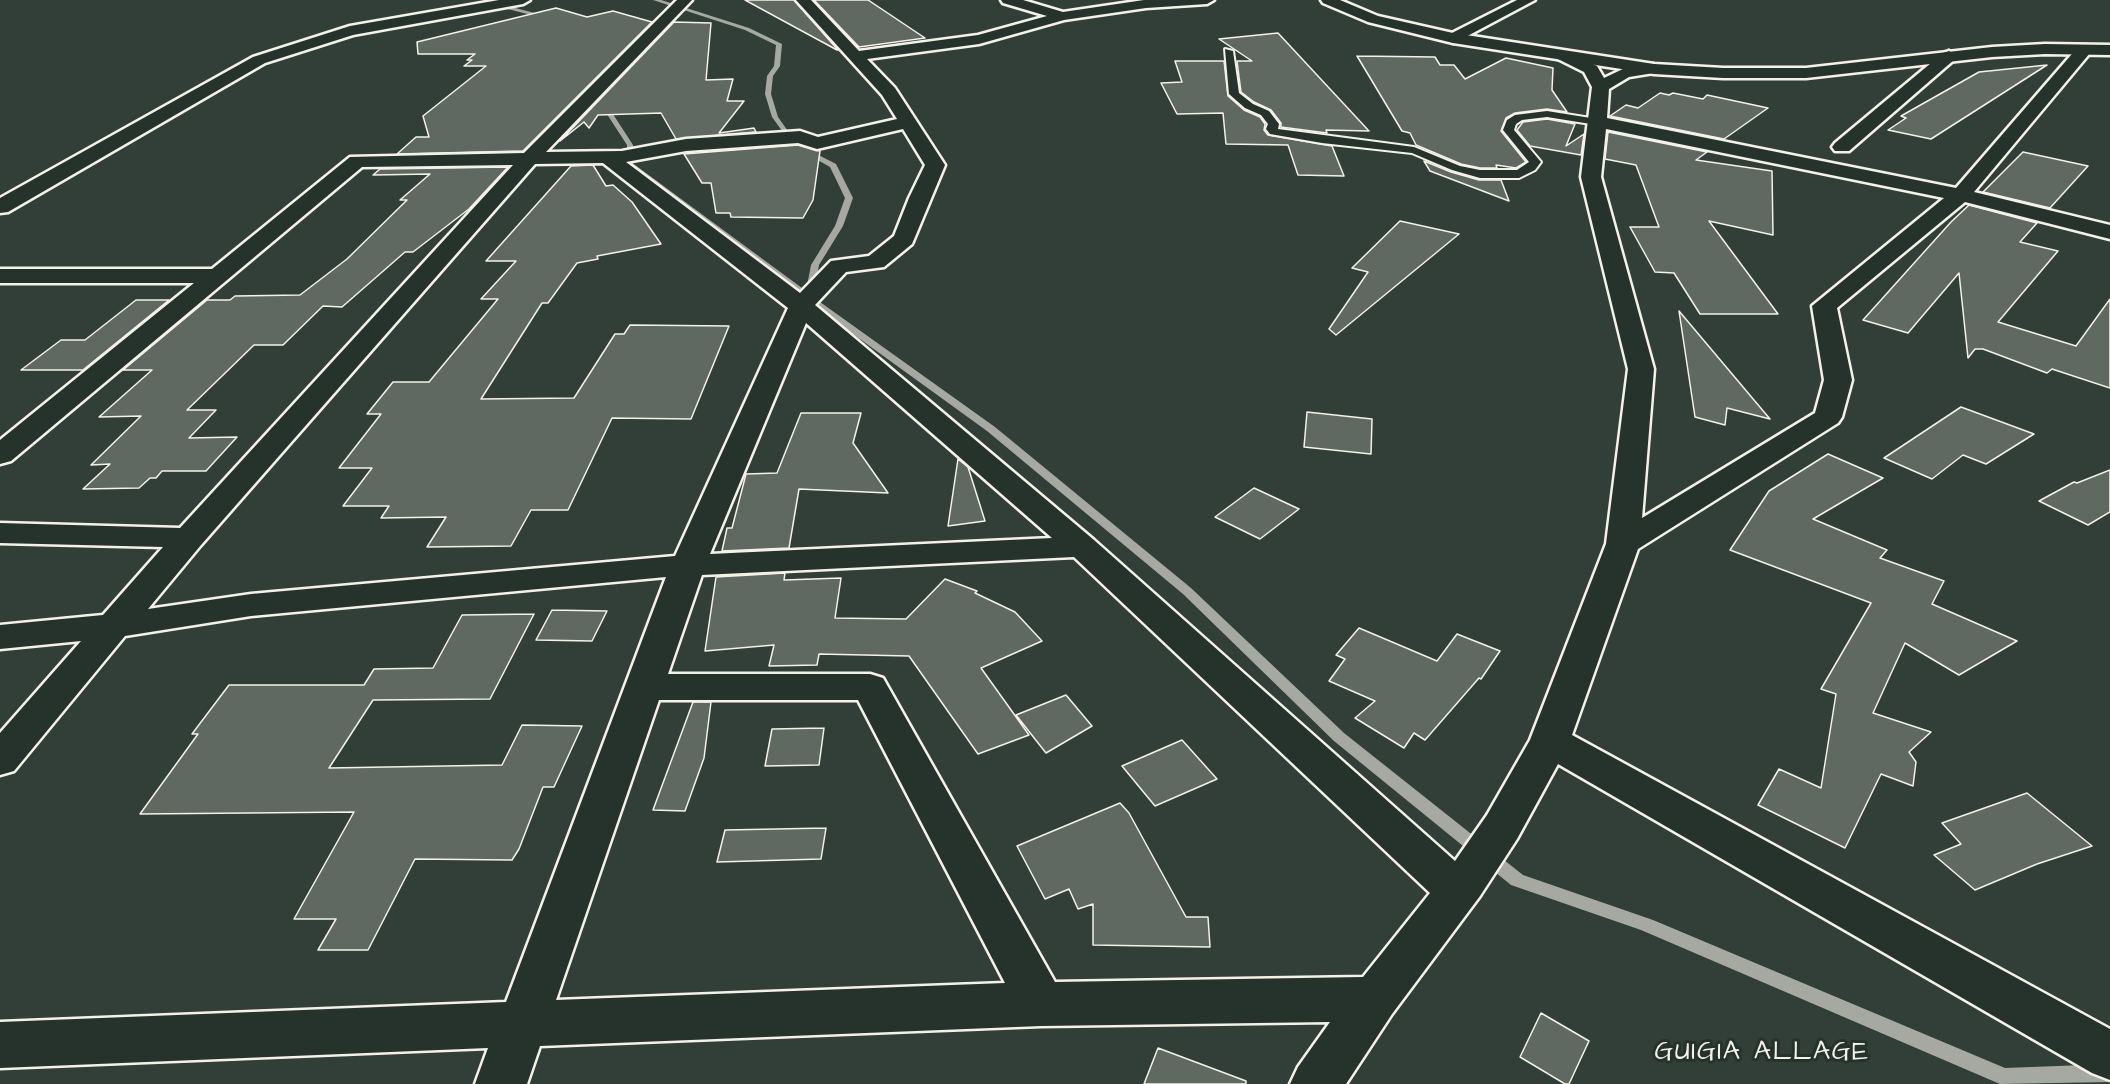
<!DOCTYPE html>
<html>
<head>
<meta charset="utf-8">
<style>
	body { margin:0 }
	canvas { display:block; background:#323e38 }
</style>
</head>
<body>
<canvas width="2110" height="1084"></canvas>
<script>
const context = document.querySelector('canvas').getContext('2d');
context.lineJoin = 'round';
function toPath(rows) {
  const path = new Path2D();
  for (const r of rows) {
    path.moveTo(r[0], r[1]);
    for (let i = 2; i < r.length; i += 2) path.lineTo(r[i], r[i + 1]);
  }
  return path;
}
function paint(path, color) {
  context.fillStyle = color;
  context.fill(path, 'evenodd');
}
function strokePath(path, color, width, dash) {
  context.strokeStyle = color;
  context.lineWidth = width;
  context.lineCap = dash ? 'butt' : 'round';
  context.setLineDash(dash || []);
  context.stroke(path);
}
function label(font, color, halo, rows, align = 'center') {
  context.font = font + ' "Architects Daughter",sans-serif';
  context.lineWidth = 6;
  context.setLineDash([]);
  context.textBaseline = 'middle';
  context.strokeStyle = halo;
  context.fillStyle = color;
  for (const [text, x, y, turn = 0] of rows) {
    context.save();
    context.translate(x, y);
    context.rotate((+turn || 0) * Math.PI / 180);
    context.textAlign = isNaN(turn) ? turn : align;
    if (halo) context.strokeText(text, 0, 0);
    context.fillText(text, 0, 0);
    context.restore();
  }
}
paint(toPath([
	[486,0,492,0,492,2,550,17,547,19,488,4,486,0],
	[653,0,661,0,749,28,782,44,780,66,773,76,771,94,778,117,797,144,836,164,853,198,843,226,819,265,813,297,995,427,1191,588,1344,733,1523,875,1653,920,2005,1068,2110,1064,2110,1082,2000,1084,1641,930,1511,885,1334,741,1183,594,987,431,806,300,624,165,627,156,627,145,603,108,607,101,612,102,609,108,633,145,635,156,631,162,806,291,811,265,835,226,845,198,830,167,793,146,772,117,765,94,767,76,774,66,776,45,745,30,653,0]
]), '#a6a9a1');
const building = toPath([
	[745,0,794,0,838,50,837,50,745,0],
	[814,0,868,0,925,38,859,47,814,0],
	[556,8,587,17,613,11,652,22,523,151,397,154,416,137,429,137,423,116,486,66,464,66,472,60,467,60,475,54,418,54,417,42,556,8],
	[674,22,711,23,706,80,733,79,727,101,744,101,719,133,754,128,756,132,676,139,661,113,598,115,589,128,584,122,560,141,674,22],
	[1278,33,1369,131,1326,130,1327,133,1281,127,1281,123,1271,110,1254,102,1241,92,1237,61,1252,61,1219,39,1278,33],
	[1357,56,1435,57,1440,65,1454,65,1465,79,1506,58,1553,68,1552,90,1567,112,1547,109,1515,113,1506,118,1501,131,1526,162,1516,168,1496,165,1497,168,1480,168,1461,164,1416,145,1410,133,1402,131,1357,56],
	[1175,61,1224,61,1228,96,1244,110,1260,117,1265,124,1264,130,1268,135,1332,146,1344,176,1298,175,1288,145,1226,144,1223,113,1177,114,1161,83,1182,82,1175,61],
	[2047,65,1931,139,1888,130,1906,118,1901,116,1979,72,2047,65],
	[1660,93,1669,95,1673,93,1703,99,1707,95,1768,108,1724,139,1610,116,1626,105,1638,108,1660,93],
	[1547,119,1575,124,1566,146,1584,134,1581,155,1530,146,1517,130,1523,122,1547,119],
	[1608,132,1707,152,1696,160,1772,171,1773,235,1709,221,1778,314,1700,314,1674,273,1655,272,1630,227,1659,227,1636,165,1605,159,1608,132],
	[798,145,820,151,813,200,803,218,731,217,730,213,716,213,711,183,702,183,684,154,798,145],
	[2023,152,2088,166,2050,208,1983,192,2023,152],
	[1424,161,1451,172,1479,180,1501,180,1509,201,1430,171,1424,161],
	[593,165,606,186,613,185,632,202,661,244,597,256,598,259,577,263,548,303,542,303,481,399,574,398,615,334,624,334,630,325,729,326,691,419,612,418,568,510,531,510,511,546,427,547,446,517,381,518,389,506,343,506,372,468,339,468,381,414,367,414,393,382,429,382,498,299,481,299,516,261,486,261,571,166,593,165],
	[508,167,469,209,413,252,405,252,342,307,323,306,283,345,254,345,187,410,216,410,189,438,237,437,206,471,162,471,156,478,150,478,139,488,83,489,110,464,91,465,141,416,99,417,152,370,123,370,207,300,230,300,235,296,300,295,347,259,407,200,400,200,430,174,373,175,380,169,508,167],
	[1969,205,2037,223,2020,242,2058,251,1998,322,2076,346,2110,299,2110,388,2052,369,2047,373,1983,349,1975,349,1968,358,1959,273,1908,333,1863,320,1951,222,1969,205],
	[1400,221,1459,234,1336,335,1329,329,1368,272,1352,268,1400,221],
	[136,300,169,300,83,370,21,370,61,340,85,340,136,300],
	[1679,311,1770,419,1727,408,1725,425,1695,417,1679,311],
	[1961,407,2034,434,1986,464,1963,455,1932,479,1884,458,1961,407],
	[1307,412,1372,419,1371,454,1304,447,1307,412],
	[801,413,861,413,853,443,888,493,799,489,789,548,722,551,727,528,732,528,746,474,777,473,801,413],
	[1828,454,1883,478,1813,519,1887,550,1880,558,1944,581,1932,604,2017,641,1959,675,1905,643,1873,713,1931,732,1909,752,1916,762,1913,786,1881,774,1845,848,1758,805,1779,769,1821,788,1836,694,1821,689,1871,603,1730,550,1769,491,1828,454],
	[958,459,968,467,985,521,948,526,958,459],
	[2110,470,2110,512,2088,525,2039,501,2074,482,2077,483,2110,470],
	[1254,488,1299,509,1260,539,1215,517,1254,488],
	[785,573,784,580,841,578,835,618,906,619,945,579,977,591,975,593,1015,612,1042,641,981,668,1029,735,978,754,909,656,819,654,817,665,769,666,774,645,705,651,716,577,785,573],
	[552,610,607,611,592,641,536,640,552,610],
	[534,614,490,699,373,700,329,768,502,765,522,725,582,726,554,787,543,787,519,849,512,860,415,859,368,950,318,950,336,919,294,919,354,812,140,814,198,734,192,734,229,685,364,685,374,669,433,668,462,615,534,614],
	[1359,628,1437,661,1457,634,1500,651,1481,679,1479,678,1425,740,1414,733,1404,748,1355,718,1375,701,1329,681,1345,659,1336,655,1359,628],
	[1066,695,1092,726,1046,753,1016,715,1066,695],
	[693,702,711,702,704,758,685,811,653,810,693,702],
	[824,728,819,765,765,766,772,729,824,728],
	[1182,740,1217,779,1155,806,1122,766,1182,740],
	[2027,793,2092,846,2037,864,1975,890,1934,855,1961,844,1942,823,2027,793],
	[1120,803,1129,813,1186,917,1208,917,1210,947,1093,945,1093,904,1078,909,1069,889,1045,899,1017,846,1120,803],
	[826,828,821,859,717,862,725,830,826,828],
	[1541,1013,1589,1041,1569,1084,1565,1084,1520,1057,1541,1013],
	[1158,1048,1246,1081,1246,1084,1144,1084,1158,1048]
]);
paint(building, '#5f6861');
strokePath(building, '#f4f1e8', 1.5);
const lane = toPath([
	[1225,49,1233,51,1239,93,1253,104,1269,111,1279,124,1278,129,1414,147,1460,166,1480,170,1517,170,1529,162,1503,130,1507,120,1515,115,1547,111,1597,119,1602,122,1597,125,1547,117,1522,120,1516,124,1514,130,1541,162,1535,170,1519,178,1480,178,1452,170,1412,153,1322,143,1270,134,1266,129,1268,124,1261,115,1245,108,1229,94,1225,49]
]);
const street = toPath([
	[499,0,530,0,523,4,353,35,265,63,8,212,0,213,0,198,253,57,350,26,499,0],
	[677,0,692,0,546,152,622,151,686,139,800,131,818,137,897,119,882,95,796,0,811,0,859,51,978,35,1047,16,1003,3,1001,0,1023,0,1063,12,1144,0,1214,0,1207,4,1146,8,1064,20,979,44,867,59,895,88,945,165,912,244,884,267,846,272,815,305,1094,540,1455,861,1487,815,1530,740,1606,544,1628,369,1581,177,1592,87,1584,72,1556,58,1554,55,1556,52,1568,52,1597,66,1604,78,1625,68,1654,64,1660,66,1662,69,1660,72,1629,77,1609,89,1607,118,1956,188,2078,47,2090,47,2092,50,2090,53,1974,192,2110,225,2110,239,1965,202,1837,308,1852,380,1842,417,1838,423,1638,549,1572,735,2110,1029,2110,1080,2092,1073,1558,764,1517,839,1480,896,1392,1014,1346,1084,1290,1084,1298,1067,1330,1022,1041,1026,540,1046,527,1084,475,1084,488,1048,0,1068,0,1022,506,1002,666,577,251,616,125,636,14,771,0,775,0,733,81,641,0,649,0,625,103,615,163,547,0,543,0,523,180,528,513,165,362,167,11,461,0,464,0,440,194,283,0,283,0,269,212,269,350,157,524,153,677,0],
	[903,129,925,165,909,198,894,236,869,256,831,261,800,293,626,162,686,151,798,143,817,149,903,129],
	[1606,129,1944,198,1812,306,1824,380,1815,413,1642,518,1654,369,1601,177,1606,129],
	[603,163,788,308,675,556,251,594,148,609,201,545,535,164,603,163],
	[806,323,1052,538,710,554,806,323],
	[1074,557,1430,893,1363,977,1055,982,883,678,870,674,668,674,702,575,1074,557],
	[659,700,858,700,1005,983,556,1000,659,700],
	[1517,0,1535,0,1458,41,1453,43,1445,38,1448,35,1517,0],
	[1949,51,1957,56,1955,59,1849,151,1835,151,1832,147,1835,143,1943,53,1949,51]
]);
const secondary = toPath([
	[1321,0,1340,0,1378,16,1453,33,1654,64,1723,68,1806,68,1992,47,2045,44,2110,45,2110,55,2045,54,1992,57,1806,78,1723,78,1654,74,1453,43,1368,22,1323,3,1321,0]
]);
strokePath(lane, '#f4f1e8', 4);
strokePath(street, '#f4f1e8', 5);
strokePath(secondary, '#f4f1e8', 5);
paint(lane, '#26332d');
paint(street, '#26332d');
paint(secondary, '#26332d');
context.letterSpacing = '1.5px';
label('27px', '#f4f1e8', '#26332d', [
	["GUIGIA ALLAGE",1762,1053]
]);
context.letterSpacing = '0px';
</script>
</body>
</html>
